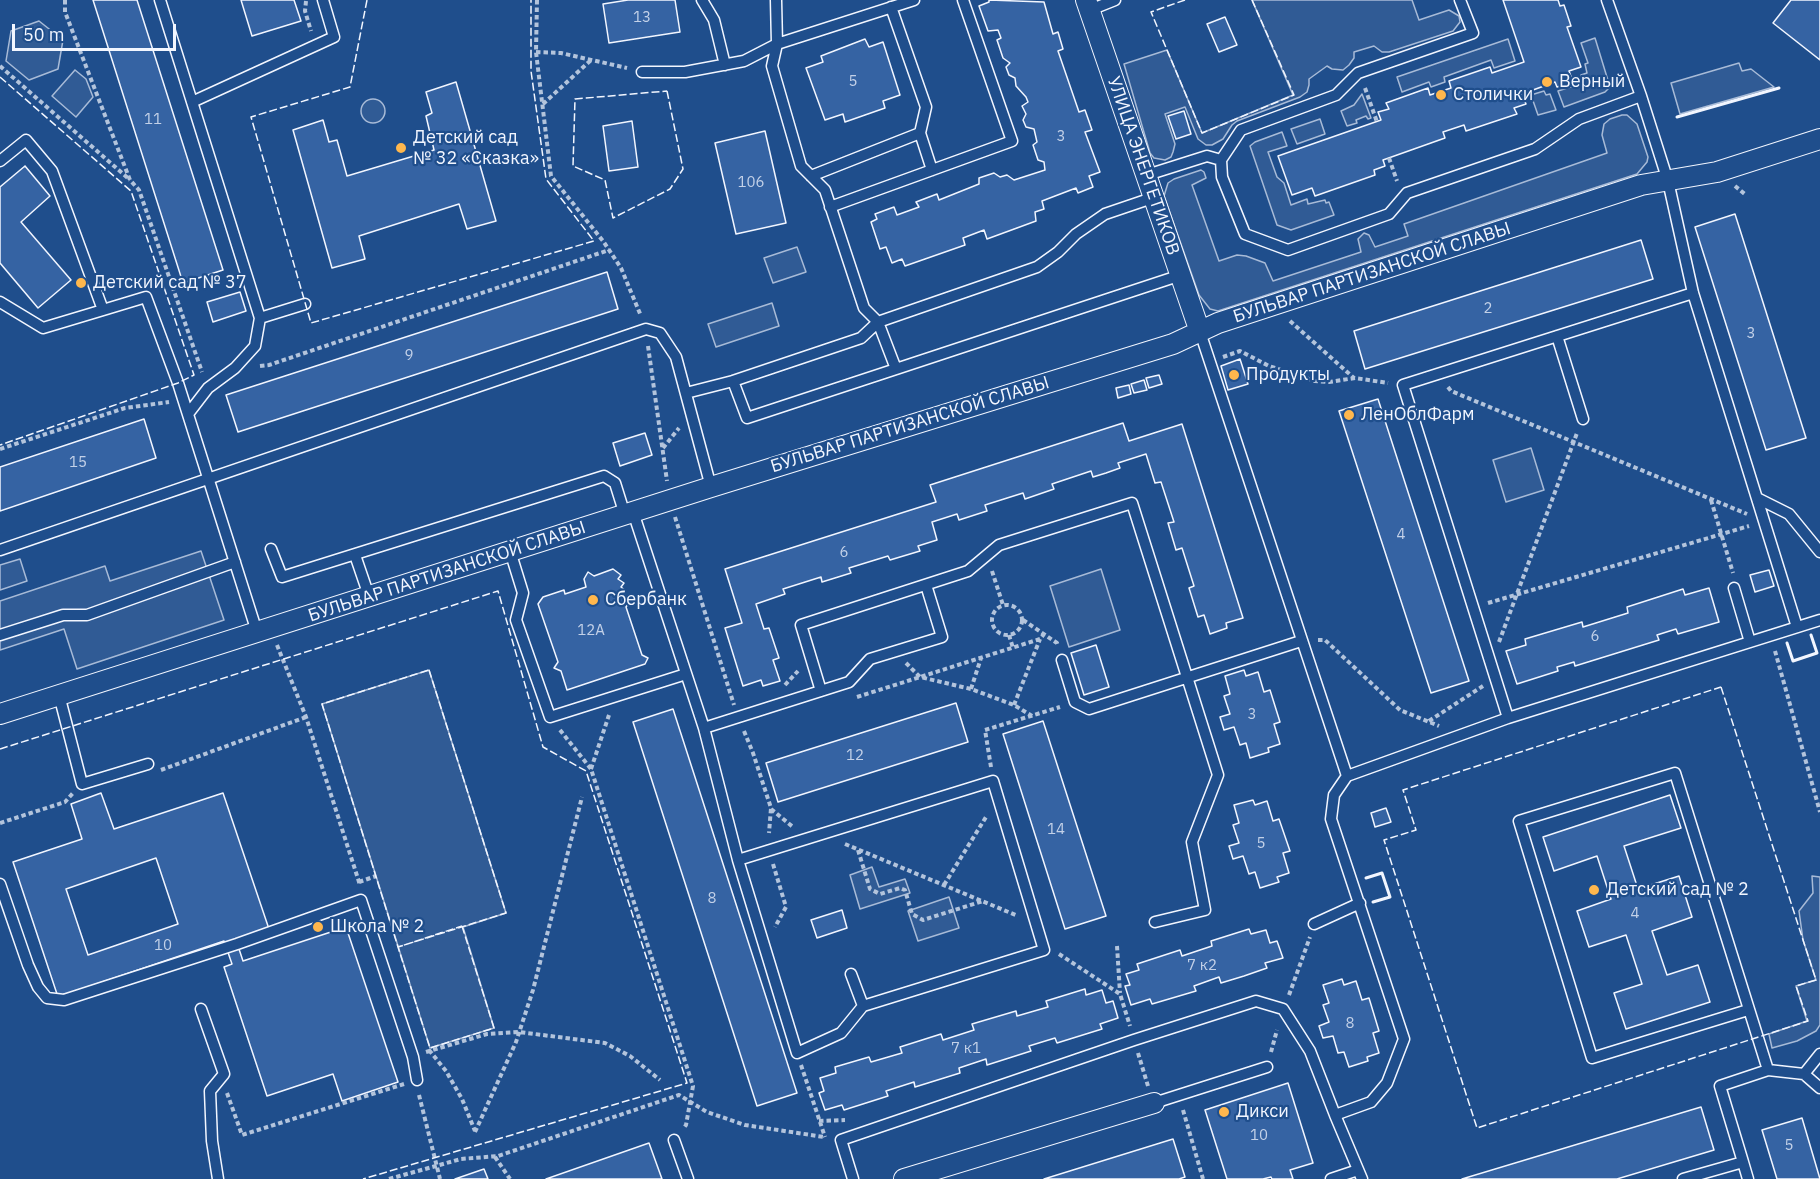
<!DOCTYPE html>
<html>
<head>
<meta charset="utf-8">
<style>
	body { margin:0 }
	#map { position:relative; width:1820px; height:1179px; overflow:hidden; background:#1f4e8c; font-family:"IBM Plex Sans",sans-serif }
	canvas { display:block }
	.scale { position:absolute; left:12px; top:24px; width:164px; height:27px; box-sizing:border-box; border:3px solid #f2f6ff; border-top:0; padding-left:8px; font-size:18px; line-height:21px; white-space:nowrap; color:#f2f6ff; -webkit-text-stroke:4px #1f4e8c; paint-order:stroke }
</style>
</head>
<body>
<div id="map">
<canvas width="1820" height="1179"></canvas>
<div class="scale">50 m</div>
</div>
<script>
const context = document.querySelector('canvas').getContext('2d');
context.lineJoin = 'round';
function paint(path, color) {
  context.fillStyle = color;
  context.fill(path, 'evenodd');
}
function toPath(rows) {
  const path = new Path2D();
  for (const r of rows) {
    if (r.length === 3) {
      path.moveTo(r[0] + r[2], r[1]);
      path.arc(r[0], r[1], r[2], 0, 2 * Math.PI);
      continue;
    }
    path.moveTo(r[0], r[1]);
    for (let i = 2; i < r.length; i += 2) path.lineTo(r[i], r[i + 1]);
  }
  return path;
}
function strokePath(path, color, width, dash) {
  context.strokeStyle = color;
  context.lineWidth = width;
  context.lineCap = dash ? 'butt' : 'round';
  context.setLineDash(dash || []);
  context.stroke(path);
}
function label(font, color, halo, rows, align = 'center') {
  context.font = font + ' "IBM Plex Sans",sans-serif';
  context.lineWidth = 4.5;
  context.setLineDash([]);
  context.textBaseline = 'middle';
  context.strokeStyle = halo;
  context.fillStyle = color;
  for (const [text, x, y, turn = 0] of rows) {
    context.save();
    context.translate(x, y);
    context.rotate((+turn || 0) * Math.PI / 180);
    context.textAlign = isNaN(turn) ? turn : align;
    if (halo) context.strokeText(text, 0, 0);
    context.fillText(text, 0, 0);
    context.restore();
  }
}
const built = toPath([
	[1252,0,1412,0,1419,20,1449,10,1459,16,1460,22,1453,31,1389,52,1382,52,1374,46,1354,52,1354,58,1349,65,1343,70,1332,69,1327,66,1309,79,1309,85,1307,92,1300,97,1237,121,1232,125,1223,139,1212,145,1206,145,1198,139,1185,107,1165,114,1175,144,1173,152,1171,157,1165,160,1154,158,1150,153,1124,64,1167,50,1202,133,1293,95,1252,0],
	[39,21,63,40,58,69,29,80,6,61,11,31,39,21],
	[1595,38,1610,87,1605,92,1564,107,1558,91,1583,83,1581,75,1587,73,1585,64,1588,63,1581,43,1595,38],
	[1508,39,1515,61,1494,68,1491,60,1444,77,1445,82,1431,87,1429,82,1402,92,1397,77,1508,39],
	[1739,63,1742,71,1751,69,1774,87,1680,114,1671,83,1739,63],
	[75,70,86,79,93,97,76,117,52,96,75,70],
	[1544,91,1546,95,1550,94,1556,110,1538,115,1531,95,1544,91],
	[1362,94,1371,118,1368,119,1366,116,1356,120,1357,123,1347,126,1341,111,1354,105,1362,94],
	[373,111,12],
	[1622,115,1627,115,1637,124,1648,157,1647,162,1637,174,1218,311,1210,309,1199,295,1164,196,1168,183,1174,179,1201,170,1204,172,1206,178,1192,185,1219,261,1237,255,1246,256,1265,263,1273,281,1361,252,1358,239,1364,233,1369,235,1375,247,1408,236,1404,224,1607,153,1602,135,1604,124,1610,119,1622,115],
	[1320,119,1325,134,1297,144,1291,129,1320,119],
	[1282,132,1287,146,1268,152,1277,177,1284,183,1291,205,1307,199,1308,204,1325,200,1326,203,1329,202,1334,215,1291,230,1277,225,1250,146,1255,142,1282,132],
	[797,247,806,272,773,283,764,258,797,247],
	[772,303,779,326,716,347,708,324,772,303],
	[1531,448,1544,490,1506,502,1493,460,1531,448],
	[201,551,224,620,77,669,64,629,0,650,0,601,105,566,110,581,201,551],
	[20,559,27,581,0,590,0,565,20,559],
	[1101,569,1120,630,1069,647,1050,586,1101,569],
	[429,670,506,913,463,927,494,1028,430,1048,322,704,429,670],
	[872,867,879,887,905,879,910,893,860,909,850,875,872,867],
	[1812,876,1820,877,1820,1025,1816,1031,1797,1041,1772,1048,1769,1034,1807,1021,1796,986,1816,980,1803,940,1799,911,1813,893,1812,876],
	[949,897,959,928,918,941,908,911,949,897]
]);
paint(built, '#305b95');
strokePath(built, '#a8bbd7', 1.5);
const building = toPath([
	[93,0,137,0,223,270,183,283,93,0],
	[241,0,294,0,301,21,252,36,241,0],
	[628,0,675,0,680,32,609,43,603,4,628,0],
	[989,0,1044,2,1053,34,1058,32,1063,49,1058,51,1079,112,1085,110,1092,130,1085,132,1100,172,1089,176,1093,187,1078,193,1076,188,1042,201,1044,209,1035,212,1036,221,987,239,984,230,963,238,965,245,905,266,902,259,892,263,886,247,880,249,871,222,877,219,875,214,894,207,897,215,919,207,916,202,937,194,939,200,979,184,979,178,994,173,1000,177,1007,175,1014,180,1045,170,1044,162,1038,160,1033,145,1037,142,1034,129,1026,127,1023,120,1026,114,1022,106,1028,102,1026,97,1016,86,1015,78,1009,75,1006,67,1010,63,1003,58,997,40,1001,38,998,30,988,31,979,6,989,2,989,0],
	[1503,0,1558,0,1560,6,1564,5,1571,26,1567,27,1581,67,1569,71,1573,82,1557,87,1555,82,1522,94,1526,104,1514,108,1517,114,1466,131,1464,125,1443,132,1445,138,1383,160,1385,166,1374,170,1375,175,1315,196,1312,188,1292,195,1278,156,1381,120,1378,112,1389,109,1386,103,1428,88,1430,95,1451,88,1449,81,1490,67,1492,73,1524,62,1503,0],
	[1791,0,1820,0,1820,60,1773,23,1791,0],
	[1225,17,1237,45,1219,52,1207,24,1225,17],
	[865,39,869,47,883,42,900,95,883,101,885,108,845,122,843,114,825,120,806,68,823,62,821,56,865,39],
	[456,82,496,221,467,229,459,204,359,236,365,259,332,268,293,130,323,120,329,142,337,140,347,176,434,150,426,116,432,113,426,92,456,82],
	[1184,111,1191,134,1176,139,1168,116,1184,111],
	[632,121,638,167,609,171,603,126,632,121],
	[765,131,786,223,736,234,715,143,765,131],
	[25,166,50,196,21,222,71,280,38,308,0,263,0,187,25,166],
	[1735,214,1806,438,1766,450,1695,227,1735,214],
	[1641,240,1653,279,1365,369,1354,331,1641,240],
	[607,272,618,309,238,432,226,395,607,272],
	[240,292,246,311,213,322,207,302,240,292],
	[1240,359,1248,384,1228,390,1221,366,1240,359],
	[1159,375,1162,384,1149,388,1146,378,1159,375],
	[1144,380,1147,390,1134,393,1131,384,1144,380],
	[1129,385,1131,394,1118,398,1116,388,1129,385],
	[1378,399,1469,681,1431,693,1339,411,1378,399],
	[144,419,156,458,0,511,0,467,144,419],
	[1123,423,1129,441,1182,424,1243,618,1226,623,1227,628,1210,634,1204,615,1198,617,1189,588,1194,586,1182,548,1176,550,1168,523,1174,522,1161,482,1155,483,1146,454,1118,463,1120,468,1106,473,1093,477,1091,471,1052,484,1054,489,1025,499,1023,493,985,505,987,511,959,520,957,514,932,522,937,540,918,546,920,551,890,560,888,556,849,568,851,573,822,582,821,577,783,589,785,594,756,604,764,629,769,628,779,658,773,660,780,681,763,686,761,680,743,686,725,628,742,623,725,569,936,502,930,485,1123,423],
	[645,433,652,455,620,466,613,443,645,433],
	[613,569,621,575,618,579,624,583,621,587,626,591,624,595,630,601,626,607,642,655,648,658,645,664,567,690,561,671,554,668,558,662,538,604,543,597,564,590,565,594,586,587,584,579,588,572,594,576,613,569],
	[1769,570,1774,586,1755,592,1750,575,1769,570],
	[1709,588,1719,622,1678,634,1676,629,1657,635,1659,640,1575,666,1574,662,1557,667,1558,671,1517,684,1506,651,1526,645,1525,639,1582,622,1583,627,1628,613,1627,607,1683,589,1685,595,1709,588],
	[1096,645,1109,687,1084,695,1071,653,1096,645],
	[1244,670,1246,676,1258,672,1264,692,1270,690,1280,722,1274,724,1280,744,1268,748,1269,752,1250,758,1246,743,1240,745,1234,727,1224,730,1220,717,1230,714,1224,696,1230,694,1225,676,1244,670],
	[956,703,968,742,778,802,766,763,956,703],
	[673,709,797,1093,757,1106,633,722,673,709],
	[1043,721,1106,916,1065,929,1003,734,1043,721],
	[101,793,114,829,223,793,269,929,236,940,243,961,346,927,398,1082,342,1101,333,1074,267,1096,224,967,232,964,224,941,58,997,13,862,82,839,71,804,101,793],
	[156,858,178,924,88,955,66,889,156,858],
	[1670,795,1681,828,1624,846,1638,889,1679,876,1692,917,1652,931,1667,975,1698,965,1710,1002,1626,1029,1614,993,1642,984,1626,935,1589,947,1577,911,1611,899,1597,856,1554,871,1543,837,1670,795],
	[1253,800,1255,805,1267,801,1273,821,1279,819,1290,851,1283,853,1289,873,1277,877,1279,882,1260,888,1255,872,1249,874,1243,856,1233,859,1229,846,1239,843,1233,825,1239,823,1234,805,1253,800],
	[1386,808,1391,822,1375,827,1371,813,1386,808],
	[842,910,847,928,817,938,811,920,842,910],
	[1249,929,1251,934,1266,930,1270,943,1277,941,1283,958,1265,963,1267,968,1244,976,1221,983,1219,977,1194,986,1196,991,1152,1004,1150,999,1131,1005,1125,986,1130,985,1126,974,1139,970,1137,964,1180,950,1182,956,1212,946,1211,941,1249,929],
	[1342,979,1344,985,1356,981,1362,1000,1369,998,1379,1031,1373,1033,1379,1053,1367,1057,1368,1061,1349,1067,1344,1052,1338,1053,1333,1036,1323,1038,1319,1026,1329,1022,1323,1005,1329,1003,1323,985,1342,979],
	[1085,989,1086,995,1102,990,1106,1003,1113,1001,1118,1018,1100,1024,1102,1029,1057,1043,1055,1038,1029,1046,1031,1051,987,1065,986,1059,959,1068,960,1073,915,1087,914,1082,886,1091,888,1096,844,1110,842,1105,825,1110,819,1093,824,1091,820,1078,836,1073,835,1067,869,1057,871,1062,902,1053,900,1047,941,1034,943,1040,974,1030,972,1024,1016,1011,1017,1016,1048,1007,1046,1001,1085,989],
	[1288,1083,1313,1163,1290,1170,1293,1179,1272,1179,1271,1177,1263,1179,1227,1179,1205,1110,1288,1083],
	[1701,1107,1714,1150,1617,1179,1462,1179,1701,1107],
	[1802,1118,1820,1179,1777,1179,1762,1130,1802,1118],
	[1173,1139,1185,1177,1179,1179,1044,1179,1173,1139],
	[649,1143,662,1179,546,1179,649,1143],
	[484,1169,488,1179,455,1179,484,1169]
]);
paint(building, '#3563a3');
strokePath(building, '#f2f6ff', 1.5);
const lane = toPath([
	[160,0,260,318,255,346,235,368,208,388,188,414],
	[702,0,714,20,725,65],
	[1460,0,1473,33,1358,73,1336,95,1241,130,1221,160,1222,177,1245,234,1288,250,1389,214,1407,193,1535,149,1579,119,1641,96],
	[1607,0,1641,96,1668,181,1693,293,1797,627],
	[1090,10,1115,0],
	[642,72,685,72,744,61,777,44,914,0],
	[192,102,334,37,323,0],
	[920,133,932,170],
	[0,161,26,140,52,171,103,310,146,297,178,383,257,632],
	[1147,175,1207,156,1221,160],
	[811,176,920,133,926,107,891,7],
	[830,207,1012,141,963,0],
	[0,302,43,328,103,310],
	[260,318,305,304],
	[1200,332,1347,776,1334,795,1331,819,1404,1039,1387,1083,1371,1102,1335,1115],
	[1557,336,1583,419],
	[896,369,1181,275],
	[733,381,747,418,896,369,878,322,864,308,825,190,801,166,772,66,777,44,776,0],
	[686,393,733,381,861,338,878,322,1037,267,1058,252,1076,234,1105,214,1155,197],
	[1757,498,1789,514,1820,552],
	[633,512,704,728,738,860,797,1053,841,1033,863,1006,1044,950,993,781,738,860],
	[271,549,282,577,604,476,615,483,625,515],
	[0,550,646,329,660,333,676,357,711,487],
	[510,551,523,593,516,620,550,717,686,674],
	[355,555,369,596],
	[1734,588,1750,642],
	[0,635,63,615,87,615,235,562],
	[1062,660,1075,702,1089,709,1301,641],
	[821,691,801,625,968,571,999,545,1132,503,1218,775,1192,842,1205,910,1155,922],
	[59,695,82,784,148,764],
	[1508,718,1403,385,1693,293],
	[704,728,849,682,870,659,942,637,926,585],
	[1347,776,1508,718,1820,620],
	[0,884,28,965,38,987,47,998,64,1000,237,944,361,900,413,1057,417,1080],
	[1314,924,1360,903],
	[851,974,863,1006],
	[201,1009,224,1074,210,1091,212,1141,218,1179],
	[1748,1010,1592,1058,1519,821,1675,773,1768,1070],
	[1804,1074,1820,1054],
	[1154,1103,1267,1067],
	[674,1140,688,1179],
	[1743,1162,1748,1179],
	[853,1179,841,1140,1134,1040,1256,1001,1283,1009,1310,1051,1335,1115,1362,1179],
	[1331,1179,1358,1170],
	[1683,1179,1743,1162,1720,1086,1768,1070,1804,1074,1820,1088]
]);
const street = toPath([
	[1086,0,1200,332],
	[0,714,711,487,1173,344,1218,323,1641,185,1717,172,1820,139],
	[904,1179,1154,1103]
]);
strokePath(lane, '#f2f6ff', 13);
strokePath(street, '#f2f6ff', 22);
strokePath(toPath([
	[65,0,65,12,130,180,139,190,202,372],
	[537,0,536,52,551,176,603,241,621,268,641,316],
	[306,1,305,11,311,31],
	[536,52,561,53,627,68],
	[0,66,130,180],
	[1365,88,1377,122],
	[543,104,591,60],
	[1389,158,1397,181],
	[1735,186,1746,195],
	[1290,321,1354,378],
	[648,346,667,481],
	[1223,357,1240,351,1269,366,1315,381,1329,382,1355,378,1388,383],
	[260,366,269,365,609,250],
	[1448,387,1451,391,1747,514],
	[663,448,679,428],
	[0,449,125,408,169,402],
	[1711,500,1733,573],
	[675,517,734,705],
	[992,571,1003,605],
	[1488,603,1749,526],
	[1007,620,15],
	[1023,620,1057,643,1058,646],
	[1009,635,1013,648],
	[1318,640,1325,640,1400,710,1439,726],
	[1499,642,1577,433],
	[277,645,306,717,360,885],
	[1775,651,1820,812],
	[906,663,920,677,971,689,1014,705,1032,716],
	[785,685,798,671],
	[971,689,981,658],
	[857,697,1040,639,1044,634],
	[1014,705,1040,639],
	[1429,721,1483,686],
	[560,730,591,769,693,1086,686,1125,683,1129],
	[744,731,753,753,771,808,769,833],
	[991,767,985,730,1060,707],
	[591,769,609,715],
	[161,770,306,717],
	[771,809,793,827],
	[0,823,65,802,73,793],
	[845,844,1018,916],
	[858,850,870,889,880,894,900,888,905,890,912,914,923,920,983,901],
	[773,864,786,907,775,927],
	[359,882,376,876],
	[944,885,986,817],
	[1117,946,1120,993],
	[1059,954,1120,994,1130,1026],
	[1289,995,1310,937],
	[429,1050,446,1071,462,1099,475,1131],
	[426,1052,487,1034,519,1032,605,1043,630,1056,660,1080],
	[1271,1052,1277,1030],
	[1138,1053,1148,1086],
	[801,1065,825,1137],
	[227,1093,242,1135,404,1084],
	[419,1095,440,1179],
	[1183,1110,1203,1179],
	[819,1121,845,1120],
	[475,1132,516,1042,533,990,582,797],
	[495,1157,510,1179],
	[389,1179,461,1159,498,1156,679,1095,707,1112,745,1125,824,1137]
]), '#b3c4dc', 4, [4.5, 3]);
strokePath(lane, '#1f4e8c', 10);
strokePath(street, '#1f4e8c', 20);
strokePath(toPath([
	[367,0,350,87,251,117,311,323,594,241,546,179,531,71,531,0],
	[1185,0,1151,12,1202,133,1294,95,1252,0],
	[0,77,131,191,194,375,178,383,0,445],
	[667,91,683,169,670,189,613,218,605,180,573,166,575,99,667,91],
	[429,670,506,913,398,947,322,704,429,670],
	[1721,687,1816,980,1796,986,1808,1021,1477,1128,1384,840,1416,830,1403,790,1721,687],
	[0,749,498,591,543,747,586,771,687,1083,363,1179],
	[462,926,494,1028,430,1048,398,947,462,926]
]), '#f2f6ff', 1.5, [8, 3]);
strokePath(toPath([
	[1677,117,1779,88],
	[1787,643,1793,661,1817,653,1811,635],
	[1366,878,1382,873,1390,897,1373,902]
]), '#f2f6ff', 3);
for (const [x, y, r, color] of [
	[1547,82,6,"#ffb74d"],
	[1441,95,6,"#ffb74d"],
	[401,148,6,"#ffb74d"],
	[81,283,6,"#ffb74d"],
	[1234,375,6,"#ffb74d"],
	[1349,415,6,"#ffb74d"],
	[593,600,6,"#ffb74d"],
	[1594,890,6,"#ffb74d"],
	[318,927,6,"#ffb74d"],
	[1224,1112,6,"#ffb74d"]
]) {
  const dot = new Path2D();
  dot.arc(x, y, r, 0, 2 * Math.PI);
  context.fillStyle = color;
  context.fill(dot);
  strokePath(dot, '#1f4e8c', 2);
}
label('15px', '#c3d1e8', null, [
	["13",642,18],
	["5",853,82],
	["11",153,120],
	["3",1061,137],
	["106",751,183],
	["2",1488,309],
	["3",1751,334],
	["9",409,356],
	["15",78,463],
	["4",1401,535],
	["6",844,553],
	["12А",591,631],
	["6",1595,637],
	["3",1252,715],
	["12",855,756],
	["14",1056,830],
	["5",1261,844],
	["8",712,899],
	["4",1635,914],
	["10",163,946],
	["7 к2",1202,966],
	["8",1350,1024],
	["7 к1",966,1049],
	["10",1259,1136],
	["5",1789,1146]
]);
label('18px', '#f2f6ff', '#1f4e8c', [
	["Верный",1559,82],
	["Столички",1453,95],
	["Детский сад",413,138],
	["№ 32 «Сказка»",413,159],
	["Детский сад № 37",93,283],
	["Продукты",1246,375],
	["ЛенОблФарм",1361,415],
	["Сбербанк",605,600],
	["Детский сад № 2",1606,890],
	["Школа № 2",330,927],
	["Дикси",1236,1112]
], 'left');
label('18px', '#f2f6ff', '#1f4e8c', [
	["УЛИЦА ЭНЕРГЕТИКОВ",1143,166,71],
	["БУЛЬВАР ПАРТИЗАНСКОЙ СЛАВЫ",1372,273,-18],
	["БУЛЬВАР ПАРТИЗАНСКОЙ СЛАВЫ",910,425,-17],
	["БУЛЬВАР ПАРТИЗАНСКОЙ СЛАВЫ",447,572,-18]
]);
</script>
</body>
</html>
